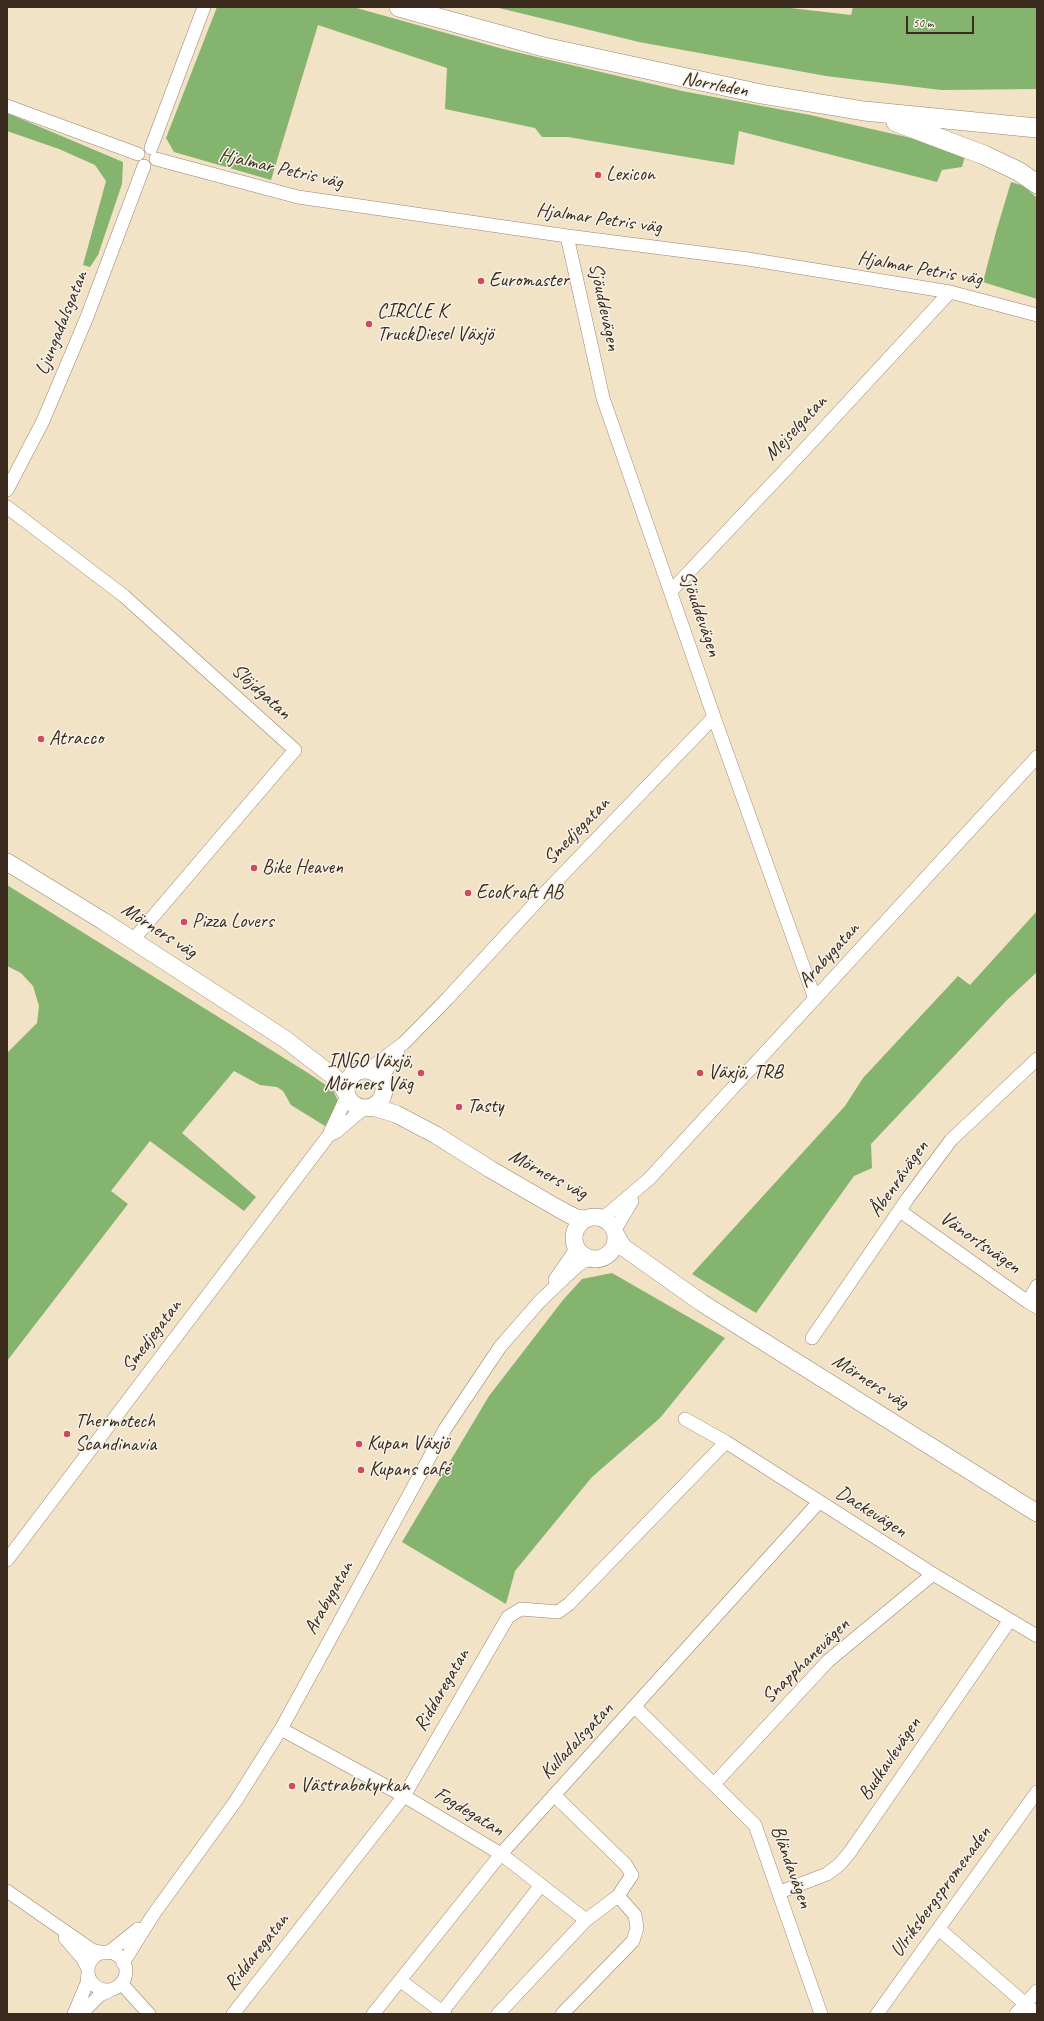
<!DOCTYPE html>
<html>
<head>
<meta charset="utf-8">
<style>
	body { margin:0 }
	#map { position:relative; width:1044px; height:2021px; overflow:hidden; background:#f2e2c6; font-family:Caveat,sans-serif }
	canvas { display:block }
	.frame { position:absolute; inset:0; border:8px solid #3b2a1e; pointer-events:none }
	.scale { position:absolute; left:906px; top:16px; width:68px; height:18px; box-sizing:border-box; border:2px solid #3b2a1e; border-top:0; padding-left:5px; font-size:12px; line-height:14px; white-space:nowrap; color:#3b2a1e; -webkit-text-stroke:3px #f7f3e8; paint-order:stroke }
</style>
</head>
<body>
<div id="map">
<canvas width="1044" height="2021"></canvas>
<div class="frame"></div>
<div class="scale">50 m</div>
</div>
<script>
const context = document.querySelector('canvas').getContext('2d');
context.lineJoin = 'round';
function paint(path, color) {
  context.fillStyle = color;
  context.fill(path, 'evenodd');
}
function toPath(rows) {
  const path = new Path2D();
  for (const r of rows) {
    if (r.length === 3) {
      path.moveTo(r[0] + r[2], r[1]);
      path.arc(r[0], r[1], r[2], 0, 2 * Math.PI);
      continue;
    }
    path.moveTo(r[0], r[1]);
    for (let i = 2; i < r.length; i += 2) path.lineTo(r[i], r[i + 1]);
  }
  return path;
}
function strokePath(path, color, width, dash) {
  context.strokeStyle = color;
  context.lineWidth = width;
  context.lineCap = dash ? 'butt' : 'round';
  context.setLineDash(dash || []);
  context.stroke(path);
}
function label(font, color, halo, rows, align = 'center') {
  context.font = font + ' Caveat,sans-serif';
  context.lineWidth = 3;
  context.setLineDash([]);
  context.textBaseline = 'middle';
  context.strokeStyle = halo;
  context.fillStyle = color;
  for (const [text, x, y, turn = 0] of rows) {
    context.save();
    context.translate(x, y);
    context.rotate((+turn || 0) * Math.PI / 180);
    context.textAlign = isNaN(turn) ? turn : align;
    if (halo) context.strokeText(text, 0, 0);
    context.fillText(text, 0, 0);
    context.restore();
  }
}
paint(toPath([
	[217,7,353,7,503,49,682,91,810,115,933,143,965,156,962,167,942,170,937,182,739,131,734,165,568,137,542,137,535,128,445,109,447,68,318,25,271,180,174,152,166,138],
	[495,7,782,7,851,15,853,7,1037,7,1037,89,941,90,826,76,639,42],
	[7,113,123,162,122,184,98,255,90,267,83,265,106,181,95,165,59,149,7,131],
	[1011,182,1024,186,1037,198,1037,299,983,282,996,232],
	[7,885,308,1073,333,1090,339,1103,325,1126,291,1105,283,1091,277,1087,260,1085,234,1071,182,1133,256,1197,244,1211,150,1141,111,1191,128,1204,7,1361,7,1053,37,1023,39,1006,33,986,21,973,7,966],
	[1037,911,1037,972,1007,1000,871,1144,872,1168,854,1176,756,1313,692,1274,845,1106,863,1078,958,976,970,985],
	[612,1273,725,1338,660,1418,592,1477,515,1571,506,1604,402,1542,489,1396,563,1300,582,1279]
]), '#84b46e');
const minor = toPath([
	[7,106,138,154],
	[151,148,204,7],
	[156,159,298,197,567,236,748,259,950,292,1037,315],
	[567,236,603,398,714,717,815,999],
	[7,490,43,421,87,317,144,166],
	[7,507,124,596,295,750,133,940],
	[671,591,804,450,950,292],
	[368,1070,404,1043,448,998,540,898,714,717],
	[383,1081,386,1071,398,1052],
	[329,1135,336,1132,363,1109],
	[900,1211,1028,1302,1037,1307],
	[603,1218,649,1179,1037,757],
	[615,1230,632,1201],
	[555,1280,574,1252,575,1243],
	[1028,1302,1037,1286],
	[812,1338,908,1198,951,1140,1037,1059],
	[685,1419,726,1442,933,1574,1037,1636],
	[7,1560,329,1135,347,1096],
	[635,1707,755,1825,821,2014],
	[281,1729,404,1796,501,1854,586,1920],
	[714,1784,828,1661,933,1574],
	[7,1891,92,1950,104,1953],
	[780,1892,827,1874,840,1864,850,1852,1010,1620],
	[939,1929,1037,2014],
	[65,1938,83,1959,88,1969],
	[107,1971,19],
	[108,1953,138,1929],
	[123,1963,153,1915,235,1802,281,1729,445,1429,500,1347,540,1301,577,1266,586,1260,592,1259],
	[401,1981,445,2014],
	[121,1983,149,2014],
	[442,2012,541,1885],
	[74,2014,87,1983,88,1973],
	[81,2014,100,1995,111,1990],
	[233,2014,404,1796,508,1617,521,1609,558,1612,569,1604,726,1442],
	[373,2014,501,1854,819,1502],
	[498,2014,586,1920,618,1896,632,1875,626,1865,554,1795],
	[562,2014,633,1941,637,1928,635,1915,618,1896],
	[877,2014,1037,1792],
	[1016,2014,1037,1991]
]);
const major = toPath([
	[7,862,103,921,285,1039,338,1080,346,1093],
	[365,1089,19],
	[373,1107,396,1114,436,1135,490,1169,559,1209,576,1218,585,1219],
	[595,1238,21],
	[616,1235,623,1247,702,1303,1037,1513]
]);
const highway = toPath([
	[399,7,544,47,761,94,864,111,1037,128],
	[896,122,984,155,1018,171,1037,184]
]);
strokePath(minor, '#968672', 14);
strokePath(major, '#968672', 18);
strokePath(highway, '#968672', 20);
strokePath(minor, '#fff', 13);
strokePath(major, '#fff', 17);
strokePath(highway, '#fff', 19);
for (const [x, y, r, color] of [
	[598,175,4,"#d1495b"],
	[481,281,4,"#d1495b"],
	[369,324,4,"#d1495b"],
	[41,739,4,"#d1495b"],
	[254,868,4,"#d1495b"],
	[468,893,4,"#d1495b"],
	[184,922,4,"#d1495b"],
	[421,1073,4,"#d1495b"],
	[700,1073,4,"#d1495b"],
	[459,1107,4,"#d1495b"],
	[67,1434,4,"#d1495b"],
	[359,1444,4,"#d1495b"],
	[361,1470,4,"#d1495b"],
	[292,1786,4,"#d1495b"]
]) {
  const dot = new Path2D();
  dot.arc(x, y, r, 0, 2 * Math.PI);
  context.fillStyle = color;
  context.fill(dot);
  strokePath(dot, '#f7f3e8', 1.5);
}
label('20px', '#3b2a1e', '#f7f3e8', [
	["Norrleden",715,85,11],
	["Hjalmar Petris väg",281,169,13],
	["Hjalmar Petris väg",599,219,8],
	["Hjalmar Petris väg",920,269,10],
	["Sjöuddevägen",604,307,78],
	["Ljungadalsgatan",62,323,-68],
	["Mejselgatan",796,428,-47],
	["Sjöuddevägen",700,614,71],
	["Slöjdgatan",261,692,42],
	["Smedjegatan",577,831,-46],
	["Mörners väg",159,931,33],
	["Arabygatan",829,955,-48],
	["Mörners väg",548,1175,28],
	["Åbenråvägen",899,1179,-55],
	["Vänortsvägen",980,1243,35],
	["Smedjegatan",152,1336,-53],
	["Mörners väg",870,1382,32],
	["Dackevägen",871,1512,32],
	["Arabygatan",329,1598,-61],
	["Snapphanevägen",806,1661,-44],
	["Riddaregatan",442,1690,-60],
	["Kulladalsgatan",577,1741,-47],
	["Budkavlevägen",890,1759,-56],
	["Fogdegatan",469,1812,31],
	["Bländavägen",791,1867,70],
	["Ulriksbergspromenaden",941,1892,-54],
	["Riddaregatan",257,1952,-52]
]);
label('20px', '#3b2a1e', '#f7f3e8', [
	["Lexicon",606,175],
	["Euromaster",489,281],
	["CIRCLE K",377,312],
	["TruckDiesel Växjö",377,335],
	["Atracco",49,739],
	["Bike Heaven",262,868],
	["EcoKraft AB",476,893],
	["Pizza Lovers",192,922],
	["INGO Växjö,",413,1062,"right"],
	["Mörners Väg",413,1085,"right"],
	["Växjö, TRB",708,1073],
	["Tasty",467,1107],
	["Thermotech",75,1422],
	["Scandinavia",75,1445],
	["Kupan Växjö",367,1444],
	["Kupans café",369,1470],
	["Västrabokyrkan",300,1786]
], 'left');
</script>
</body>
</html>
